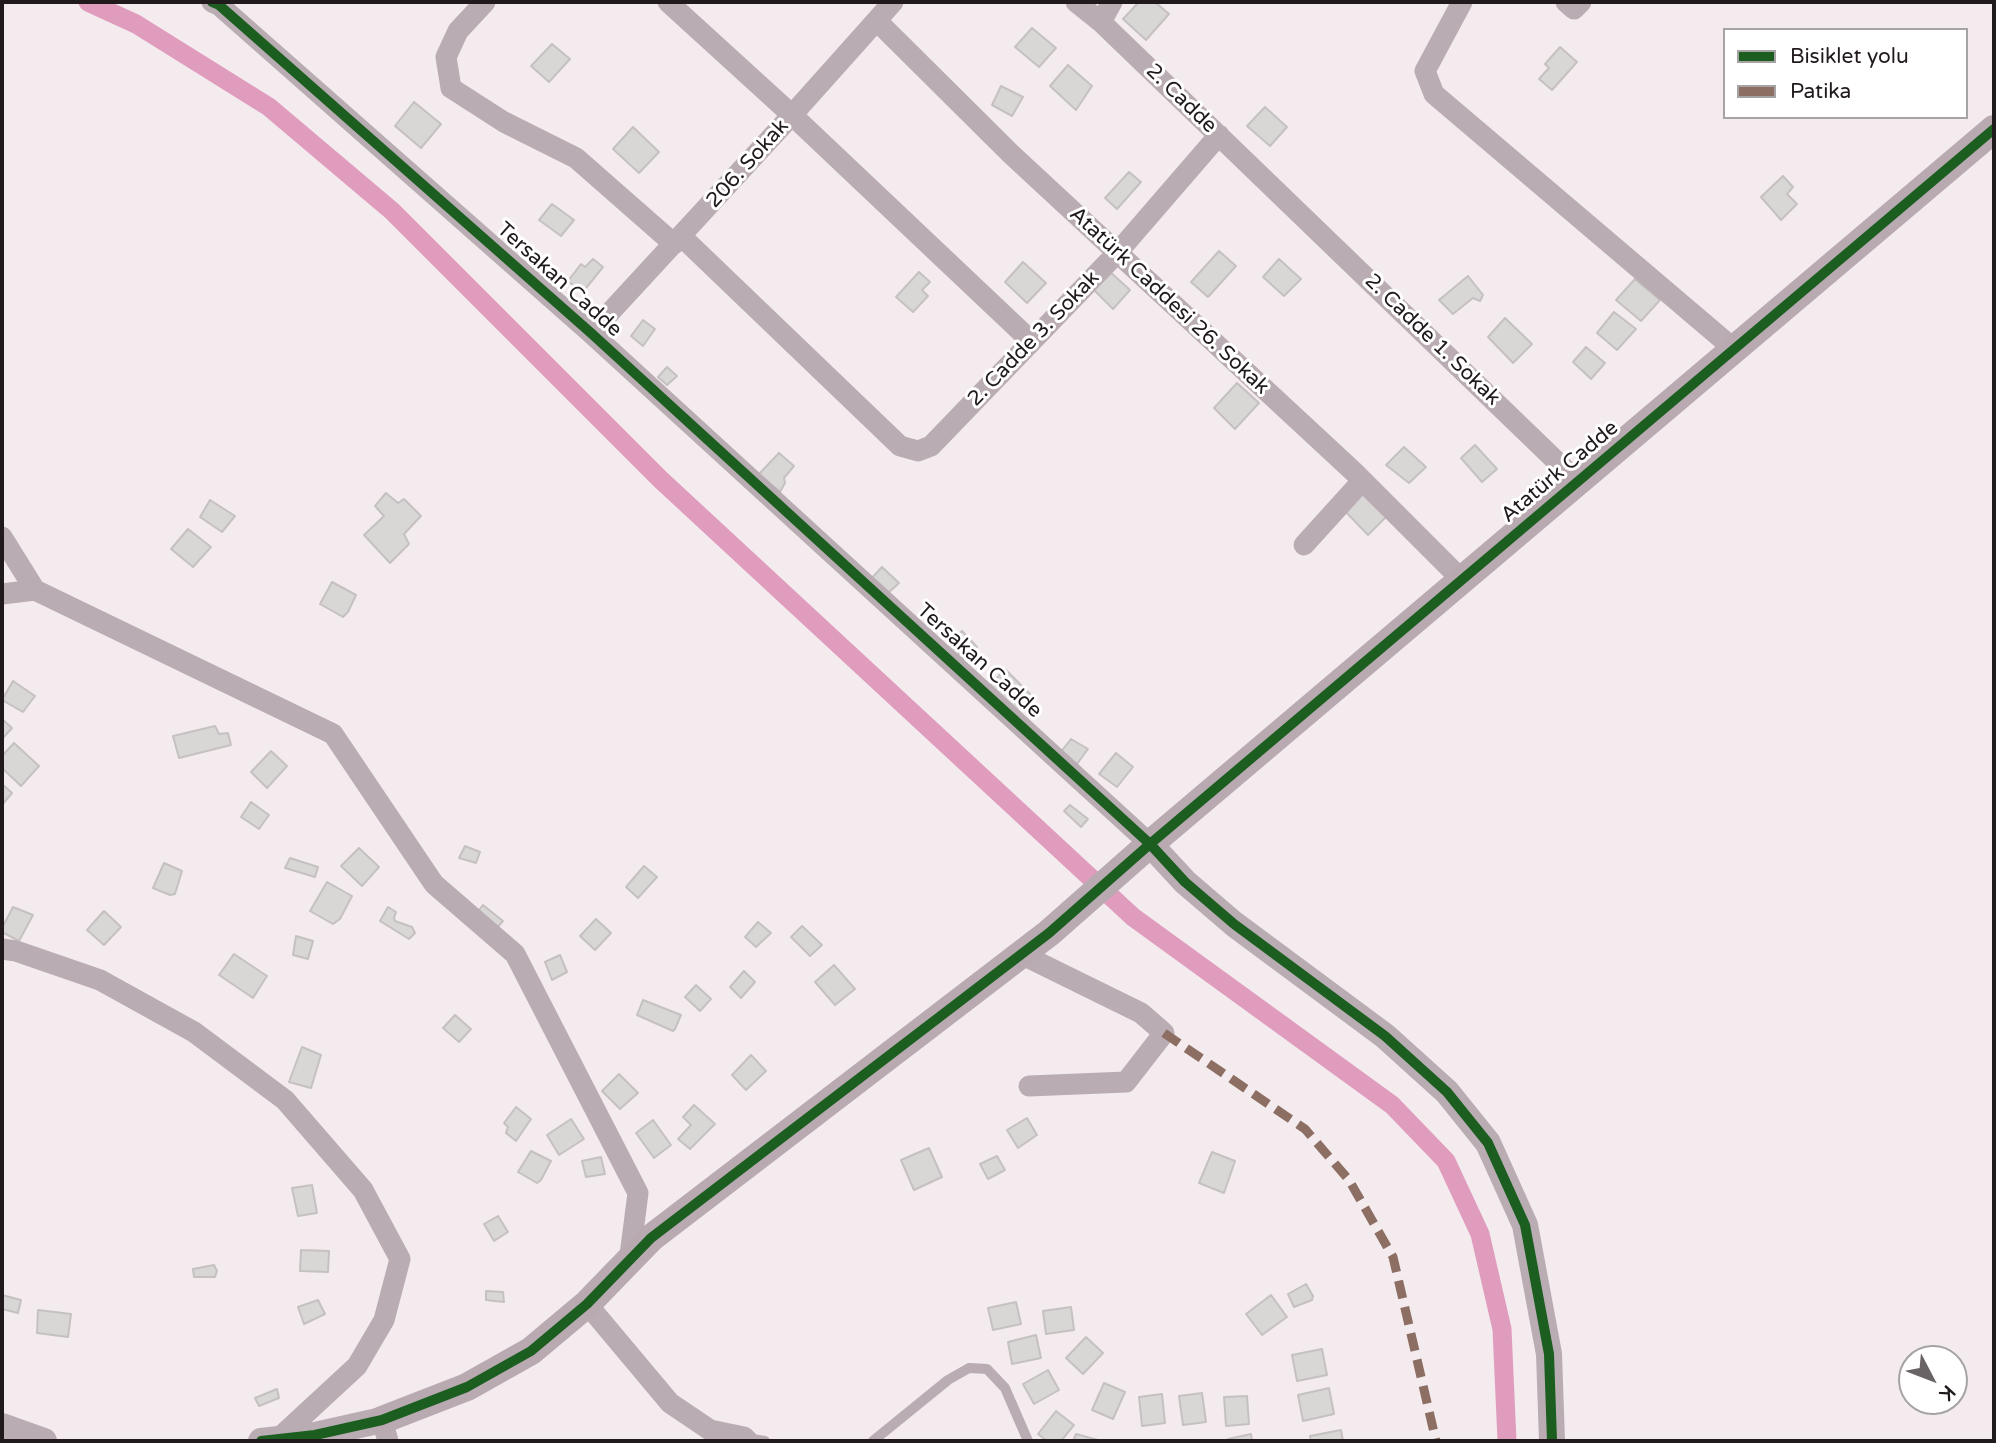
<!DOCTYPE html>
<html>
<head>
<meta charset="utf-8">
<style>
	body { margin:0 }
	#map { position:relative; width:1996px; height:1443px; overflow:hidden; background:#f4ebef; font-family:"Varela Round",sans-serif }
	canvas { display:block }
	.frame { position:absolute; inset:0; border:4px solid #201a1d; pointer-events:none }
	.legend { position:absolute; left:1723px; top:28px; width:245px; height:91px; box-sizing:border-box; background:#fff; border:2px solid #a6a3a5; margin:0; padding:9px 12px; list-style:none; font-size:21px; color:#201a1d }
	.legend li { display:flex; align-items:center; gap:14px; height:35px }
	.legend b { width:35px; border:2px solid #a6a3a5 }
	.north { position:absolute; left:1898px; top:1345px; width:70px; height:70px; box-sizing:border-box; background:#fff; border:2px solid #a6a3a5; border-radius:50%; rotate:132deg; font-size:19px; font-weight:700; line-height:28px; text-align:center; color:#201a1d }
	.north::after { content:''; display:block; margin:auto; width:24px; height:32px; background:#6a6366; clip-path:polygon(50% 0,100% 100%,50% 72%,0 100%) }
</style>
</head>
<body>
<div id="map">
<canvas width="1996" height="1443"></canvas>
<div class="frame"></div>
<ul class="legend">
<li><b style="height:9px;background:#1b5e20"></b>Bisiklet yolu</li>
<li><b style="height:9px;background:#8d6e63"></b>Patika</li>
</ul>
<div class="north">K</div>
</div>
<script>
const context = document.querySelector('canvas').getContext('2d');
context.lineJoin = 'round';
function toPath(rows) {
  const path = new Path2D();
  for (const r of rows) {
    path.moveTo(r[0], r[1]);
    for (let i = 2; i < r.length; i += 2) path.lineTo(r[i], r[i + 1]);
  }
  return path;
}
function strokePath(path, color, width, dash) {
  context.strokeStyle = color;
  context.lineWidth = width;
  context.lineCap = dash ? 'butt' : 'round';
  context.setLineDash(dash || []);
  context.stroke(path);
}
function paint(path, color) {
  context.fillStyle = color;
  context.fill(path, 'evenodd');
}
function label(font, color, halo, rows, align = 'center') {
  context.font = font + ' "Varela Round",sans-serif';
  context.lineWidth = 6;
  context.setLineDash([]);
  context.textBaseline = 'middle';
  context.strokeStyle = halo;
  context.fillStyle = color;
  for (const [text, x, y, turn = 0] of rows) {
    context.save();
    context.translate(x, y);
    context.rotate((+turn || 0) * Math.PI / 180);
    context.textAlign = isNaN(turn) ? turn : align;
    if (halo) context.strokeText(text, 0, 0);
    context.fillText(text, 0, 0);
    context.restore();
  }
}
strokePath(toPath([
	[88,2,136,24,269,107,392,211,660,479,1133,917,1392,1105,1446,1161,1480,1234,1502,1329,1507,1441]
]), '#e09cbd', 19);
const building = toPath([
	[1139,2,1155,2,1169,14,1146,40,1123,19,1139,2],
	[1032,28,1056,48,1039,67,1015,47,1032,28],
	[552,44,570,59,549,82,531,66,552,44],
	[1560,47,1577,62,1552,90,1539,79,1549,68,1545,64,1560,47],
	[1068,65,1092,86,1076,110,1050,86,1068,65],
	[1001,86,1023,97,1012,116,992,105,1001,86],
	[414,102,441,124,421,148,395,126,414,102],
	[1265,107,1287,127,1270,146,1247,126,1265,107],
	[633,127,659,152,639,173,613,149,633,127],
	[1129,172,1141,182,1117,209,1105,198,1129,172],
	[1783,176,1793,187,1787,194,1797,204,1781,220,1761,197,1783,176],
	[552,204,574,220,561,236,539,220,552,204],
	[1219,251,1236,266,1208,297,1191,282,1219,251],
	[593,259,603,267,582,293,568,281,581,264,585,267,593,259],
	[1279,259,1301,279,1284,296,1263,277,1279,259],
	[1023,262,1046,283,1027,303,1005,282,1023,262],
	[1109,271,1130,290,1113,309,1093,289,1109,271],
	[919,272,930,282,922,290,928,296,913,312,896,297,919,272],
	[1468,276,1483,295,1480,301,1473,298,1453,314,1439,300,1468,276],
	[1635,279,1660,300,1641,321,1616,300,1635,279],
	[1614,312,1636,329,1617,350,1597,333,1614,312],
	[1505,318,1532,344,1513,363,1488,337,1505,318],
	[643,320,655,329,643,346,631,336,643,320],
	[1586,347,1605,363,1591,379,1573,362,1586,347],
	[667,367,677,376,667,385,658,377,667,367],
	[1237,383,1259,403,1235,429,1214,408,1237,383],
	[1475,445,1497,469,1482,482,1461,458,1475,445],
	[1404,447,1426,467,1409,483,1386,465,1404,447],
	[779,453,794,466,784,478,785,483,780,492,759,474,779,453],
	[1360,492,1386,517,1368,535,1344,510,1360,492],
	[386,493,398,503,404,499,421,516,404,534,409,544,390,563,364,535,384,516,375,506,386,493],
	[210,500,235,516,222,532,200,517,210,500],
	[188,529,211,547,193,567,171,549,188,529],
	[882,567,899,583,885,596,869,581,882,567],
	[332,582,356,595,348,612,343,617,320,604,332,582],
	[962,631,977,647,964,659,948,643,962,631],
	[1005,669,1030,694,1014,712,989,687,1005,669],
	[13,681,35,696,23,712,2,700,13,681],
	[2,719,12,728,2,739,2,719],
	[215,726,219,734,228,733,231,745,179,758,173,736,215,726],
	[1071,739,1088,749,1077,764,1060,753,1071,739],
	[14,743,39,766,21,786,2,768,2,756,14,743],
	[271,751,287,766,267,788,251,772,271,751],
	[1116,753,1133,767,1117,787,1099,774,1116,753],
	[2,784,12,793,2,805,2,784],
	[251,802,269,815,259,829,241,817,251,802],
	[1070,805,1088,819,1081,827,1064,811,1070,805],
	[465,846,480,852,476,863,459,858,465,846],
	[359,848,379,867,362,886,341,866,359,848],
	[290,858,318,867,315,877,285,868,290,858],
	[164,863,182,871,175,894,170,895,153,888,164,863],
	[644,866,657,877,638,898,626,887,644,866],
	[327,882,352,896,340,919,333,924,310,911,327,882],
	[483,905,503,921,495,930,475,915,483,905],
	[13,907,33,915,19,941,2,932,2,928,13,907],
	[388,907,396,912,394,918,395,921,412,927,415,933,409,939,380,921,388,907],
	[104,911,121,927,104,945,87,930,104,911],
	[596,919,611,933,595,950,580,936,596,919],
	[758,922,771,933,756,947,745,937,758,922],
	[802,926,822,945,810,956,791,937,802,926],
	[296,936,313,941,308,959,293,955,296,936],
	[234,954,267,976,253,998,219,975,234,954],
	[560,955,567,972,552,980,545,962,560,955],
	[834,965,855,989,835,1005,815,982,834,965],
	[744,971,755,982,741,998,730,987,744,971],
	[696,985,711,999,700,1011,685,997,696,985],
	[643,1000,681,1015,675,1029,673,1031,637,1015,643,1000],
	[455,1015,471,1029,459,1042,443,1028,455,1015],
	[302,1047,321,1055,311,1088,289,1082,302,1047],
	[751,1055,766,1071,746,1090,732,1075,751,1055],
	[619,1074,638,1093,620,1109,602,1091,619,1074],
	[694,1105,715,1124,690,1149,678,1139,691,1125,683,1117,694,1105],
	[516,1107,531,1119,516,1141,506,1133,508,1127,504,1123,516,1107],
	[1027,1118,1037,1135,1018,1148,1007,1130,1027,1118],
	[571,1119,584,1139,559,1155,547,1135,571,1119],
	[653,1120,671,1145,654,1158,636,1133,653,1120],
	[929,1148,942,1177,914,1190,901,1160,929,1148],
	[531,1151,551,1161,541,1180,537,1183,518,1172,531,1151],
	[1212,1152,1235,1161,1224,1193,1199,1183,1212,1152],
	[997,1156,1005,1170,988,1179,980,1164,997,1156],
	[601,1157,605,1174,586,1177,582,1161,601,1157],
	[312,1185,317,1213,298,1216,292,1188,312,1185],
	[498,1216,508,1232,494,1241,484,1224,498,1216],
	[301,1250,329,1251,328,1272,300,1271,301,1250],
	[214,1265,217,1271,215,1277,194,1277,193,1269,214,1265],
	[1306,1284,1313,1296,1312,1300,1294,1307,1288,1294,1306,1284],
	[486,1291,503,1292,504,1302,486,1300,486,1291],
	[2,1295,21,1300,18,1313,2,1309,2,1295],
	[1271,1295,1287,1317,1262,1335,1246,1314,1271,1295],
	[318,1300,325,1314,304,1324,298,1307,318,1300],
	[1016,1302,1021,1324,993,1330,988,1308,1016,1302],
	[1071,1307,1074,1330,1046,1334,1043,1311,1071,1307],
	[38,1310,71,1314,68,1337,37,1333,38,1310],
	[1036,1335,1041,1358,1012,1364,1008,1342,1036,1335],
	[1086,1337,1103,1353,1083,1374,1066,1358,1086,1337],
	[1322,1349,1327,1375,1297,1381,1292,1355,1322,1349],
	[1048,1370,1059,1390,1034,1404,1023,1384,1048,1370],
	[1104,1383,1125,1392,1113,1419,1092,1410,1104,1383],
	[1329,1388,1334,1414,1303,1421,1298,1395,1329,1388],
	[277,1389,279,1398,259,1406,255,1398,277,1389],
	[1202,1393,1206,1422,1183,1425,1179,1396,1202,1393],
	[1162,1394,1165,1423,1142,1426,1139,1397,1162,1394],
	[1247,1396,1249,1424,1226,1426,1224,1397,1247,1396],
	[1056,1411,1074,1425,1061,1441,1047,1441,1038,1434,1056,1411],
	[1341,1430,1343,1441,1311,1441,1310,1436,1341,1430],
	[1076,1434,1098,1440,1097,1441,1073,1441,1076,1434],
	[1251,1434,1252,1441,1228,1441,1228,1439,1251,1434]
]);
paint(building, '#d9d6d6');
strokePath(building, '#c5c1c1', 2);
strokePath(toPath([
	[746,1438,765,1441],
	[873,1441,948,1380,969,1368,987,1369,1005,1388,1028,1441]
]), '#baacb3', 10);
strokePath(toPath([
	[212,2,219,5,591,333,1150,844],
	[485,2,458,31,446,57,451,88,504,122,576,158,674,244],
	[893,2,792,115,1031,341],
	[1076,2,1101,22,1578,482],
	[1462,2,1425,71,1434,94,1734,349],
	[1566,2,1574,9,1581,2],
	[877,21,1011,154,1354,472,1462,580],
	[1101,22,1112,2],
	[681,236,900,446,918,451,931,446,1117,253,1219,135],
	[591,333,792,115,668,2],
	[2,537,35,590],
	[1304,545,1362,481],
	[2,594,35,590,333,734,434,884,515,954,638,1193,629,1263],
	[2,949,16,951,100,980,194,1032,285,1100,363,1190,400,1259,384,1320,357,1366,278,1439],
	[1021,954,1141,1013,1164,1033,1126,1082,1029,1086],
	[587,1304,670,1403,710,1430,744,1437,748,1441],
	[382,1420,388,1441]
]), '#baacb3', 21);
strokePath(toPath([
	[1150,844,1185,882,1234,924,1385,1036,1447,1092,1488,1143,1525,1225,1549,1354,1552,1441],
	[2,1426,44,1441],
	[261,1441,315,1435,382,1420]
]), '#baacb3', 26);
strokePath(toPath([
	[382,1420,467,1387,531,1351,587,1304,651,1238,1049,933,1150,844,1994,129]
]), '#b9aab2', 28);
strokePath(toPath([
	[1164,1033,1305,1129,1349,1180,1393,1257,1436,1441]
]), '#8d6e63', 9, [18, 9]);
strokePath(toPath([
	[212,2,219,5,591,333,1150,844,1185,882,1234,924,1385,1036,1447,1092,1488,1143,1525,1225,1549,1354,1552,1441],
	[261,1441,315,1435,382,1420,467,1387,531,1351,587,1304,651,1238,1049,933,1150,844,1994,129]
]), '#1b5e20', 10);
label('21px', '#201a1d', '#fff', [
	["2. Cadde",1181,99,44],
	["206. Sokak",748,164,-48],
	["Tersakan Cadde",559,280,42],
	["Atatürk Caddesi 26. Sokak",1169,301,43],
	["2. Cadde 3. Sokak",1034,339,-46],
	["2. Cadde 1. Sokak",1432,340,44],
	["Atatürk Cadde",1560,472,-40],
	["Tersakan Cadde",979,661,42]
]);
</script>
</body>
</html>
